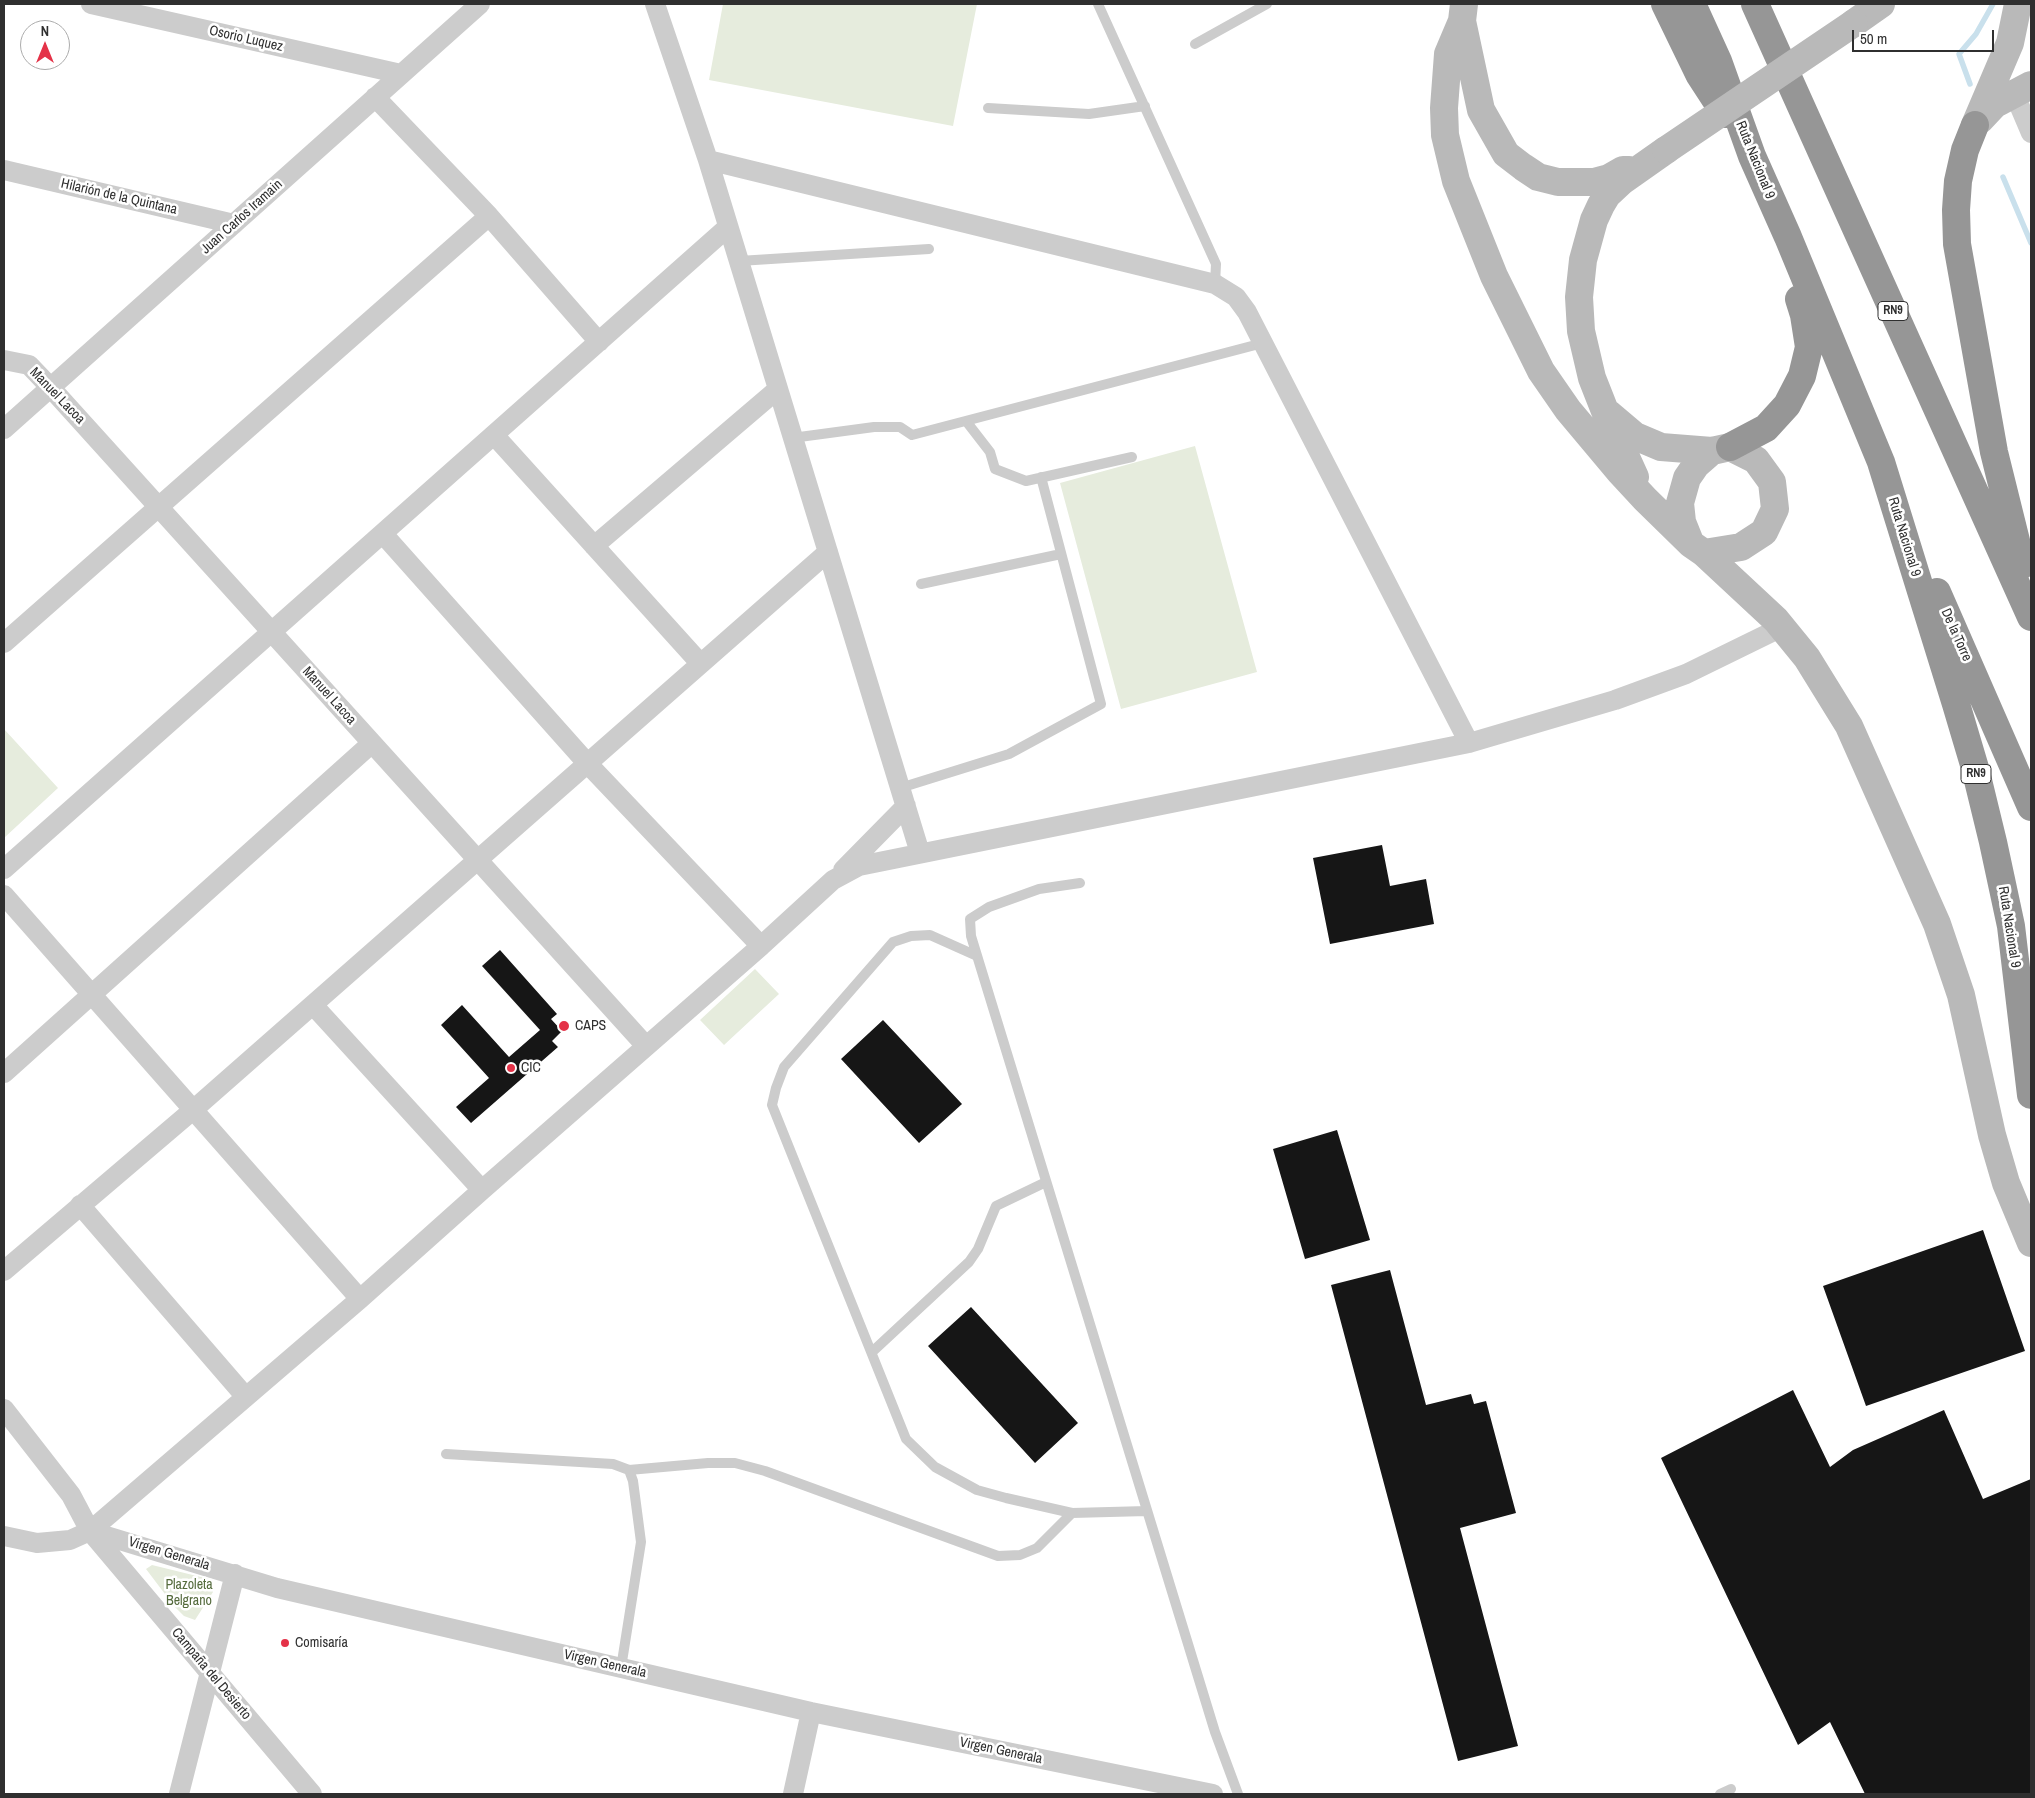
<!DOCTYPE html>
<html>
<head>
<meta charset="utf-8">
<style>
	body { margin:0 }
	#map { position:relative; width:2035px; height:1798px; overflow:hidden; background:#fff; font-family:"Archivo Narrow",sans-serif }
	canvas { display:block }
	.frame { position:absolute; inset:0; border:5px solid #2f2f2f; pointer-events:none }
	.north { position:absolute; left:20px; top:20px; width:50px; height:50px; box-sizing:border-box; background:#fff; border:1px solid #acacac; border-radius:50%; rotate:0deg; font-size:14px; font-weight:700; line-height:20px; text-align:center; color:#2f2f2f }
	.north::after { content:''; display:block; margin:auto; width:18px; height:22px; background:#e43248; clip-path:polygon(50% 0,100% 100%,50% 72%,0 100%) }
	.scale { position:absolute; left:1852px; top:30px; width:142px; height:22px; box-sizing:border-box; border:2px solid #2f2f2f; border-top:0; padding-left:6px; font-size:15px; line-height:18px; white-space:nowrap; color:#2f2f2f; -webkit-text-stroke:4px #fff; paint-order:stroke }
</style>
</head>
<body>
<div id="map">
<canvas width="2035" height="1798"></canvas>
<div class="frame"></div>
<div class="north">N</div>
<div class="scale">50 m</div>
</div>
<script>
const context = document.querySelector('canvas').getContext('2d');
context.lineJoin = 'round';
function paint(path, color) {
  context.fillStyle = color;
  context.fill(path, 'evenodd');
}
function toPath(rows) {
  const path = new Path2D();
  for (const r of rows) {
    path.moveTo(r[0], r[1]);
    for (let i = 2; i < r.length; i += 2) path.lineTo(r[i], r[i + 1]);
  }
  return path;
}
function strokePath(path, color, width, dash) {
  context.strokeStyle = color;
  context.lineWidth = width;
  context.lineCap = dash ? 'butt' : 'round';
  context.setLineDash(dash || []);
  context.stroke(path);
}
function label(font, color, halo, rows, align = 'center') {
  context.font = font + ' "Archivo Narrow",sans-serif';
  context.lineWidth = 5;
  context.setLineDash([]);
  context.textBaseline = 'middle';
  context.strokeStyle = halo;
  context.fillStyle = color;
  for (const [text, x, y, turn = 0] of rows) {
    context.save();
    context.translate(x, y);
    context.rotate((+turn || 0) * Math.PI / 180);
    context.textAlign = isNaN(turn) ? turn : align;
    if (halo) context.strokeText(text, 0, 0);
    context.fillText(text, 0, 0);
    context.restore();
  }
}
paint(toPath([
	[723,4,977,4,953,126,709,80],
	[1195,446,1257,672,1121,709,1060,483],
	[4,729,58,788,4,838],
	[755,969,779,994,724,1045,700,1020],
	[152,1565,209,1579,213,1592,195,1620,184,1616,174,1606,146,1569]
]), '#e6ecdd');
strokePath(toPath([
	[1970,84,1959,54,1976,34,1993,4],
	[2003,177,2031,243]
]), '#c9e0ec', 5.5);
paint(toPath([
	[1382,845,1390,886,1426,879,1434,924,1330,944,1313,858],
	[500,950,557,1014,551,1019,562,1031,552,1041,558,1047,471,1123,456,1107,489,1078,441,1025,462,1005,509,1057,540,1030,482,966],
	[883,1020,962,1104,919,1143,841,1059],
	[1337,1130,1370,1240,1305,1259,1273,1149],
	[1983,1230,2025,1351,1866,1406,1823,1286],
	[1390,1270,1426,1405,1471,1394,1474,1404,1486,1401,1516,1513,1460,1528,1518,1746,1458,1761,1331,1285],
	[971,1307,1078,1423,1035,1463,928,1346],
	[1793,1390,1830,1467,1853,1450,1944,1410,1983,1499,2031,1479,2031,1794,1865,1794,1830,1722,1798,1745,1661,1458]
]), '#161616');
strokePath(toPath([
	[1098,4,1216,264,1215,284],
	[1195,44,1267,4],
	[988,108,1089,114,1145,106],
	[739,261,929,249],
	[966,421,990,452,995,469,1026,481,1132,457],
	[792,438,874,427,900,427,912,435,1263,343],
	[921,584,1061,554],
	[900,788,1009,754,1101,704,1041,477],
	[1080,883,1039,889,989,907,970,919,971,936,1215,1732,1238,1794],
	[977,956,930,935,911,936,893,942,784,1067,776,1088,772,1105,906,1439,935,1467,977,1490,1006,1498,1072,1513,1147,1511],
	[872,1352,969,1262,978,1249,996,1206,1046,1182],
	[446,1454,613,1464,629,1470,633,1481,641,1542,621,1668],
	[629,1470,708,1463,735,1463,765,1471,998,1556,1020,1555,1037,1548,1072,1513],
	[1720,1794,1731,1789]
]), '#ccc', 10);
strokePath(toPath([
	[91,4,401,74],
	[655,4,708,160,920,853],
	[2014,93,2031,133],
	[375,97,489,216,599,342],
	[708,160,1215,284,1236,297,1247,312,1469,743],
	[4,170,234,224],
	[4,360,29,365,51,388,646,1046],
	[4,429,480,4],
	[494,435,700,663],
	[383,534,587,763,761,946],
	[594,546,778,389],
	[4,643,489,216],
	[4,869,728,227],
	[843,870,906,806],
	[4,895,360,1299],
	[313,1005,482,1190],
	[4,1073,372,743],
	[80,1205,245,1396],
	[4,1271,193,1110,828,552],
	[4,1409,71,1495,90,1531,312,1794],
	[90,1531,277,1588,811,1712,1213,1794],
	[4,1536,37,1543,70,1540,90,1531,360,1299,482,1190,761,946,833,880,859,866,1469,743,1615,700,1686,674,1782,627],
	[179,1794,235,1574],
	[793,1794,811,1712]
]), '#ccc', 20);
strokePath(toPath([
	[1464,4,1462,21,1448,54,1444,108,1445,135,1456,181,1494,276,1541,371,1568,410,1620,472,1645,499,1691,544,1704,553,1776,620,1807,658,1849,726,1937,924,1961,995,1992,1135,2006,1183,2031,1243],
	[1462,21,1481,110,1506,154,1523,167,1538,177,1558,182,1594,182,1609,178,1623,170,1629,170],
	[1854,23,1881,4],
	[1980,120,1995,104,2031,85],
	[1975,125,2010,43,2018,4],
	[1609,414,1635,436,1661,447,1712,451,1730,447,1756,460,1772,482,1775,509,1764,532,1741,547,1704,553],
	[1635,477,1605,411,1592,378,1581,331,1579,297,1583,260,1594,220,1601,205,1607,195,1622,181,1666,150],
	[1690,542,1682,522,1680,503,1687,478,1696,465,1712,451]
]), '#b9b9b9', 28);
strokePath(toPath([
	[1665,4,1699,74,1725,114],
	[1692,4,1718,61,1752,156,1788,237,1881,462,1956,704,1975,768,1993,842,2011,926,2031,1095],
	[1755,4,2031,617],
	[1975,125,1965,150,1958,181,1956,210,1957,244,1994,452,2022,565],
	[1730,447,1766,428,1787,405,1802,376,1809,347,1804,315,1799,299],
	[1937,592,2031,807]
]), '#969696', 28);
strokePath(toPath([
	[1666,150,1854,23]
]), '#b9b9b9', 28);
for (const [x, y, r, color] of [
	[564,1026,6,"#e43248"],
	[511,1068,5,"#e43248"],
	[285,1643,5,"#e43248"]
]) {
  const dot = new Path2D();
  dot.arc(x, y, r, 0, 2 * Math.PI);
  context.fillStyle = color;
  context.fill(dot);
  strokePath(dot, '#fff', 2);
}
for (const [x, y, w] of [
	[1893,311,30],
	[1976,774,30]
]) {
  const box = new Path2D();
  box.roundRect(x - w / 2, y - 9.5, w, 19, 4);
  context.fillStyle = '#fff';
  context.fill(box);
  strokePath(box, '#2f2f2f', 1);
}
label('bold 12px', '#2f2f2f', null, [
	["RN9",1893,311],
	["RN9",1976,774]
]);
label('14px', '#2f2f2f', '#fff', [
	["Osorio Luquez",246,39,13],
	["Ruta Nacional 9",1755,160,68],
	["Hilarión de la Quintana",119,197,13],
	["Juan Carlos Iramain",242,217,-42],
	["Manuel Lacoa",57,396,46],
	["Ruta Nacional 9",1904,537,73],
	["De la Torre",1956,635,66],
	["Manuel Lacoa",329,696,48],
	["Ruta Nacional 9",2009,927,81],
	["Virgen Generala",169,1554,17],
	["Virgen Generala",605,1664,13],
	["Campaña del Desierto",211,1674,50],
	["Virgen Generala",1001,1751,12]
]);
label('14px', '#2f2f2f', '#fff', [
	["CAPS",575,1026],
	["CIC",521,1068],
	["Comisaría",295,1643]
], 'left');
label('14px', '#546a3c', '#fff', [
	["Plazoleta",189,1585],
	["Belgrano",189,1601]
]);
</script>
</body>
</html>
